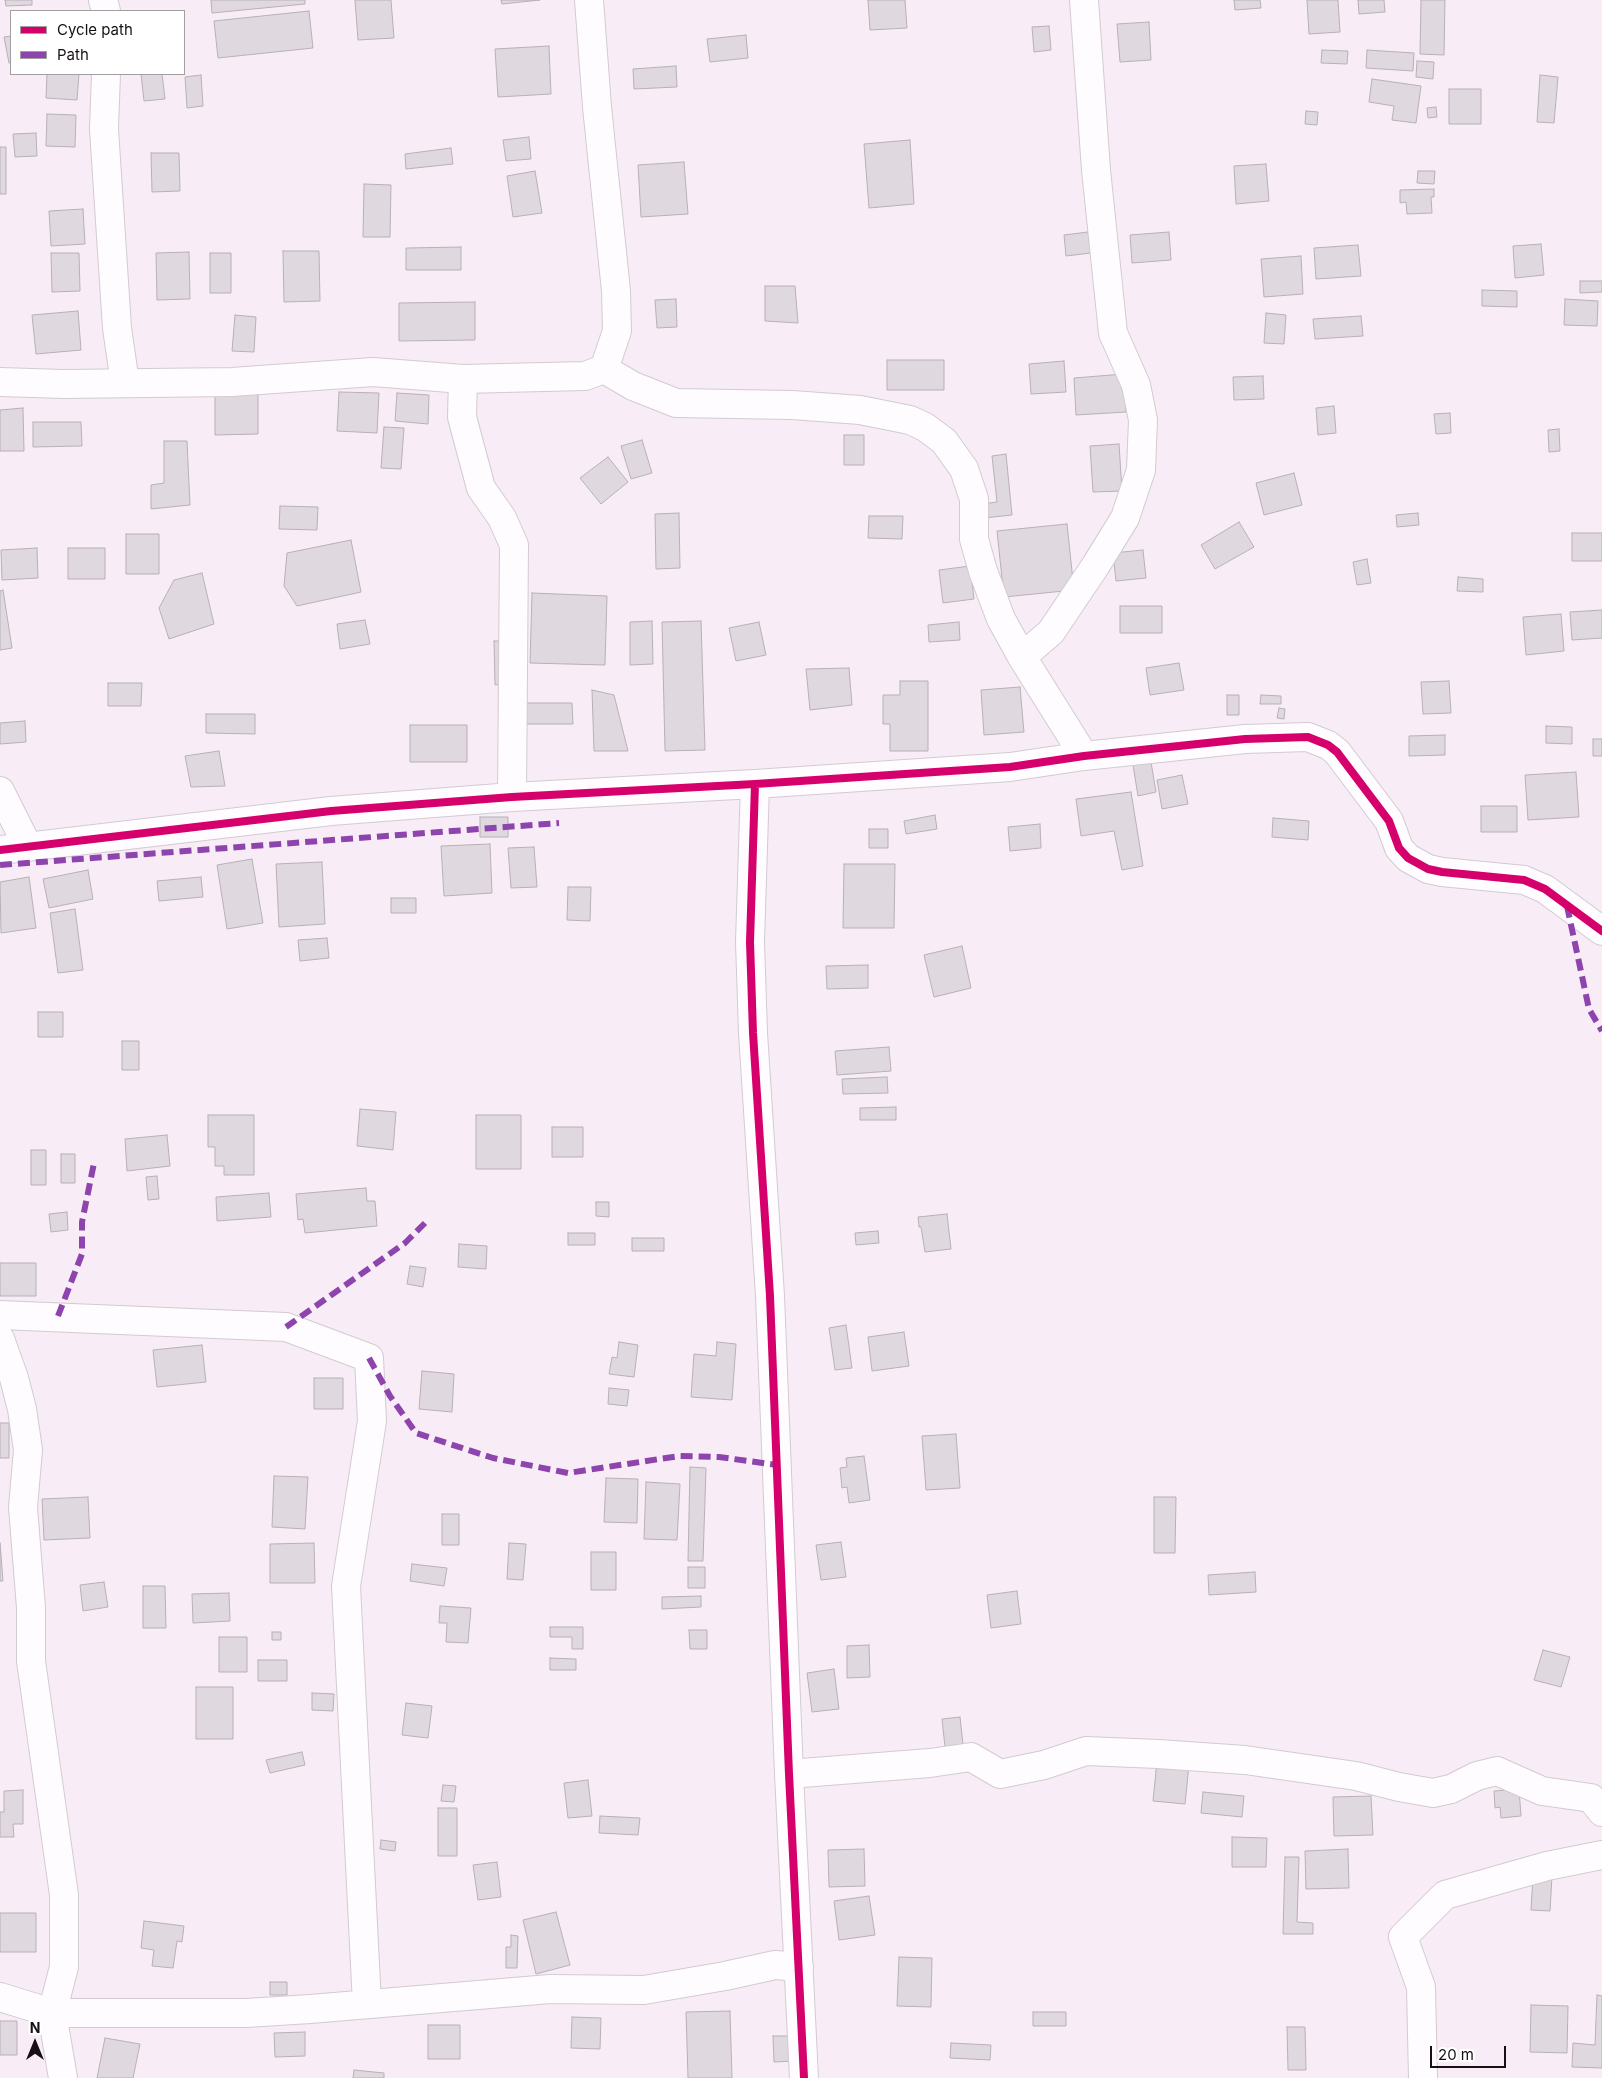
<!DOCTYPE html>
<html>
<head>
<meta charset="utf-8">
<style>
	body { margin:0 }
	#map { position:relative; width:1602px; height:2078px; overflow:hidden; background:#f8edf6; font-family:Inter,sans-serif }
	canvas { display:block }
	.legend { position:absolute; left:10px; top:10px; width:175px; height:65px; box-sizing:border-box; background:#fff; border:1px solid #a29fa1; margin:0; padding:6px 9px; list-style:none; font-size:15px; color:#161015 }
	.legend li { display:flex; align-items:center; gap:10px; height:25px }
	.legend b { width:25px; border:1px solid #a29fa1 }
	.north { position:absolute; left:10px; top:2018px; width:50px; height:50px; -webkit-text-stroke:4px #fff; paint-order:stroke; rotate:0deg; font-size:14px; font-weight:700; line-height:20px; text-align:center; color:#161015 }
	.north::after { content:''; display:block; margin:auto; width:18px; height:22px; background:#161015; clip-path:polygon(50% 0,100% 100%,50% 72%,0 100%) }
	.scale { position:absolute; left:1430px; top:2046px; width:76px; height:22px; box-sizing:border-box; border:2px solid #161015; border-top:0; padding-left:6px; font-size:15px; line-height:18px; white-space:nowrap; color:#161015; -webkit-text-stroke:4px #fff; paint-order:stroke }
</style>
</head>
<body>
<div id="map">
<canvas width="1602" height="2078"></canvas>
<ul class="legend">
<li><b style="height:6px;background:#d6006c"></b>Cycle path</li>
<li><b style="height:6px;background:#8e44ad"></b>Path</li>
</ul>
<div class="north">N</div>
<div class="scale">20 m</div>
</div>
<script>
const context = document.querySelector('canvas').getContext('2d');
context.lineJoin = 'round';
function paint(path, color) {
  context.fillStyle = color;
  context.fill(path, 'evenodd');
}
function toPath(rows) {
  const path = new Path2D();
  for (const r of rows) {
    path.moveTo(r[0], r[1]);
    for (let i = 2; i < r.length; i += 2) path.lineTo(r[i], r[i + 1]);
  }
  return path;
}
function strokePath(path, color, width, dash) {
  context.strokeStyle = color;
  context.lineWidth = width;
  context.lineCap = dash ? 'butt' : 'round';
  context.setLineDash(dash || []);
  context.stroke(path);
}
const building = toPath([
	[5,0,32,0,32,5,6,6,5,0],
	[211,0,305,0,305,4,212,13,211,0],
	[355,0,391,0,394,38,358,40,355,0],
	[501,0,540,0,502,4,501,0],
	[868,0,905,0,907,28,870,30,868,0],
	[1234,0,1260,0,1261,8,1235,10,1234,0],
	[1307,0,1338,0,1340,32,1309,34,1307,0],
	[1358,0,1384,0,1385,12,1359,14,1358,0],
	[1421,0,1445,0,1444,55,1420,54,1421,0],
	[309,11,313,48,218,58,214,21,309,11],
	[1149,22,1151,60,1120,62,1117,24,1149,22],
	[1049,26,1051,50,1034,52,1032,27,1049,26],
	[746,35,748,58,710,62,707,39,746,35],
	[11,36,11,63,9,63,4,37,11,36],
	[549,46,551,94,498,97,495,49,549,46],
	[1322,50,1348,51,1347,64,1321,63,1322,50],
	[1367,50,1414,53,1413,71,1366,68,1367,50],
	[1417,61,1434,62,1433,79,1416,77,1417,61],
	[676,66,677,87,634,89,633,69,676,66],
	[47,74,79,74,77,100,46,98,47,74],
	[141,74,162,74,165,99,144,101,141,74],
	[201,75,203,106,187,108,185,77,201,75],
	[1540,75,1558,77,1554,123,1537,122,1540,75],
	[1372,79,1421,86,1416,123,1392,120,1394,106,1369,102,1372,79],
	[1449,89,1481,89,1481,124,1449,124,1449,89],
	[1436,107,1437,117,1428,118,1427,108,1436,107],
	[1306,111,1318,112,1317,125,1305,124,1306,111],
	[47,114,76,115,75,147,46,146,47,114],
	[36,133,37,156,15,157,13,134,36,133],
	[529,137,531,159,506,161,503,140,529,137],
	[910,140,914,204,869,208,864,144,910,140],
	[0,147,6,147,6,194,0,194,0,147],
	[451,148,453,164,406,169,405,154,451,148],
	[151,153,179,153,180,191,152,192,151,153],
	[684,162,688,214,641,217,638,165,684,162],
	[1266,164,1269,201,1236,204,1234,166,1266,164],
	[535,171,542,213,513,217,507,176,535,171],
	[1418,171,1435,171,1434,184,1417,183,1418,171],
	[364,184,391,185,390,237,363,237,364,184],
	[1434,189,1434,197,1431,197,1432,213,1407,214,1406,202,1400,203,1400,190,1434,189],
	[83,209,85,244,51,246,49,211,83,209],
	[1088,232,1091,253,1066,256,1064,235,1088,232],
	[1169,232,1171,260,1132,263,1130,235,1169,232],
	[1541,244,1544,275,1515,278,1513,246,1541,244],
	[1358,245,1361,276,1316,279,1314,248,1358,245],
	[461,247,461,270,406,270,406,248,461,247],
	[283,251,319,251,320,301,284,302,283,251],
	[189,252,190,299,157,300,156,253,189,252],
	[51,253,79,253,80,291,52,292,51,253],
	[210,253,231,253,231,293,210,293,210,253],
	[1301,256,1303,294,1264,297,1261,259,1301,256],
	[1580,281,1602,281,1602,292,1580,293,1580,281],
	[765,286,795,286,798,323,765,321,765,286],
	[1482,290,1517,291,1517,307,1482,306,1482,290],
	[676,299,677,327,657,328,655,300,676,299],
	[1565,299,1598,301,1597,326,1564,325,1565,299],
	[475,302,475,340,399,341,399,303,475,302],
	[78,311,81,350,36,354,32,315,78,311],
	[1266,313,1286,315,1284,344,1264,343,1266,313],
	[235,315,256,317,254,352,232,351,235,315],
	[1361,316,1363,336,1315,339,1313,319,1361,316],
	[887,360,944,360,944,390,887,390,887,360],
	[1064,361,1066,392,1031,394,1029,364,1064,361],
	[1124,374,1126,412,1076,415,1074,378,1124,374],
	[1263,376,1264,399,1234,400,1233,377,1263,376],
	[339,392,379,393,377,433,337,431,339,392],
	[397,393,429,395,428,424,395,421,397,393],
	[215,394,258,394,258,434,215,435,215,394],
	[1334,406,1336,433,1318,435,1316,408,1334,406],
	[23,408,24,451,0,451,0,410,23,408],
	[1450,413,1451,433,1436,434,1434,414,1450,413],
	[33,422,81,422,82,446,33,447,33,422],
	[384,427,404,428,401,469,381,468,384,427],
	[1559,429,1560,451,1549,452,1548,430,1559,429],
	[844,435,864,435,864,465,844,465,844,435],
	[642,440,652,473,631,479,621,446,642,440],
	[164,441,187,441,190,505,151,509,151,485,164,483,164,441],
	[1119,444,1122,491,1093,492,1090,446,1119,444],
	[1006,454,1012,515,984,518,983,504,997,502,992,456,1006,454],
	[608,457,628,482,601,504,580,478,608,457],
	[1294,473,1302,505,1264,515,1256,483,1294,473],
	[280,506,318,507,317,530,279,529,280,506],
	[679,513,680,568,656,569,655,514,679,513],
	[1418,513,1419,525,1397,527,1396,515,1418,513],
	[869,516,903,516,902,539,868,538,869,516],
	[1239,522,1254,547,1215,569,1201,545,1239,522],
	[1067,524,1074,590,1004,597,997,531,1067,524],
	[1572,533,1602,533,1602,561,1572,561,1572,533],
	[126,534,159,534,159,574,126,574,126,534],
	[351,540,361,592,297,606,284,586,287,553,351,540],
	[37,548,38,578,2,580,1,550,37,548],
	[68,548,105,548,105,579,68,579,68,548],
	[1143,550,1146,578,1116,581,1113,553,1143,550],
	[1367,559,1371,583,1357,585,1353,562,1367,559],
	[970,566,974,599,943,603,939,570,970,566],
	[202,573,214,624,169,639,159,608,174,580,202,573],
	[1458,577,1483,579,1483,592,1457,591,1458,577],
	[3,590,12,648,0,650,0,591,3,590],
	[532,593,607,596,605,665,530,663,532,593],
	[1120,606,1162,606,1162,633,1120,633,1120,606],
	[1602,610,1602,638,1572,640,1570,612,1602,610],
	[1561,614,1564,651,1526,655,1523,617,1561,614],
	[365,620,370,644,340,649,337,624,365,620],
	[652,621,653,664,630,665,630,622,652,621],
	[701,621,705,750,665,751,662,622,701,621],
	[759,622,766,655,736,661,729,628,759,622],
	[959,622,960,640,929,642,928,625,959,622],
	[494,641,510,641,512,684,495,685,494,641],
	[1179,663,1184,690,1150,695,1146,668,1179,663],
	[849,668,852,705,810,710,806,669,849,668],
	[900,681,928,681,928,751,890,751,890,724,883,724,883,695,900,695,900,681],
	[1449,681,1451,713,1423,714,1421,682,1449,681],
	[108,683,142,683,141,706,108,706,108,683],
	[1020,687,1024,732,984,735,981,690,1020,687],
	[592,690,614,695,628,751,594,751,592,690],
	[1227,695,1239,695,1239,715,1227,715,1227,695],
	[1261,695,1281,696,1281,704,1260,704,1261,695],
	[522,703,572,703,573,724,522,724,522,703],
	[1279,708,1285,709,1284,719,1277,718,1279,708],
	[206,714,255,714,255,734,206,733,206,714],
	[25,721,26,742,0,744,0,723,25,721],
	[410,725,467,725,467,762,410,762,410,725],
	[1546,726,1572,727,1572,744,1546,743,1546,726],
	[1445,735,1445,755,1409,756,1409,736,1445,735],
	[1593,739,1602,739,1602,756,1593,756,1593,739],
	[219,751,225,786,191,787,185,756,219,751],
	[1151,762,1156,792,1138,796,1133,765,1151,762],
	[1576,772,1579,817,1528,820,1525,775,1576,772],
	[1182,775,1188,804,1162,809,1157,780,1182,775],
	[1131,792,1143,866,1122,870,1114,831,1081,836,1076,799,1131,792],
	[1481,806,1517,806,1517,832,1481,832,1481,806],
	[935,815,937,829,906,834,904,821,935,815],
	[480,817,508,817,508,837,480,837,480,817],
	[1273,818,1309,821,1308,840,1272,837,1273,818],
	[1040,824,1041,848,1010,851,1008,827,1040,824],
	[869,829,888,829,888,848,869,848,869,829],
	[490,844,492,893,444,896,441,846,490,844],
	[534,847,537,887,511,888,508,848,534,847],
	[252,859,263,923,227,929,217,865,252,859],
	[322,862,325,924,279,927,276,864,322,862],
	[844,864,895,864,894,928,843,928,844,864],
	[88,870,93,899,49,908,43,879,88,870],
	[29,877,36,928,1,933,0,882,29,877],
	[201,877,203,897,159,901,157,881,201,877],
	[568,887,591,887,590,921,567,920,568,887],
	[391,898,416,898,416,913,391,913,391,898],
	[75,909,83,970,58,973,50,913,75,909],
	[327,938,329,958,300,961,298,940,327,938],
	[962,946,971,988,934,997,924,955,962,946],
	[868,965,868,988,827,989,826,966,868,965],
	[38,1012,63,1012,63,1037,38,1037,38,1012],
	[122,1041,139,1041,139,1070,122,1070,122,1041],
	[889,1047,891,1071,837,1075,835,1051,889,1047],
	[887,1077,888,1093,843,1094,842,1079,887,1077],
	[896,1107,896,1120,860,1120,860,1108,896,1107],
	[360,1109,396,1112,393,1150,357,1146,360,1109],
	[208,1115,254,1115,254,1175,224,1175,224,1166,215,1166,215,1147,208,1147,208,1115],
	[476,1115,521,1115,521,1169,476,1169,476,1115],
	[552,1127,583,1127,583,1157,552,1157,552,1127],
	[167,1135,170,1166,127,1171,125,1139,167,1135],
	[31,1150,46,1150,46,1185,31,1185,31,1150],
	[61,1154,75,1154,75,1183,61,1183,61,1154],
	[157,1176,159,1199,148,1200,146,1177,157,1176],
	[366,1188,367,1201,375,1201,377,1226,305,1233,303,1219,298,1220,296,1194,366,1188],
	[269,1193,271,1217,217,1221,216,1197,269,1193],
	[596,1202,609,1202,609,1217,596,1216,596,1202],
	[67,1212,68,1230,51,1232,49,1214,67,1212],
	[947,1214,951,1249,925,1252,921,1227,919,1227,918,1217,947,1214],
	[878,1231,879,1243,856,1245,855,1233,878,1231],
	[568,1233,595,1233,595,1245,568,1245,568,1233],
	[632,1238,664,1238,664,1251,632,1251,632,1238],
	[459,1244,487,1246,486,1269,458,1267,459,1244],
	[0,1263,36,1263,36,1296,0,1296,0,1263],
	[410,1266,426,1268,423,1287,407,1284,410,1266],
	[846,1325,852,1368,835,1370,829,1328,846,1325],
	[904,1332,909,1366,872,1371,868,1337,904,1332],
	[619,1342,638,1345,634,1377,609,1374,612,1357,617,1358,619,1342],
	[717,1342,736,1344,732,1400,691,1397,694,1354,716,1356,717,1342],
	[202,1345,206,1382,157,1387,153,1350,202,1345],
	[422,1371,454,1374,452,1412,419,1409,422,1371],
	[314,1378,343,1378,343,1409,314,1409,314,1378],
	[609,1388,629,1390,627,1406,608,1404,609,1388],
	[0,1423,9,1423,9,1458,0,1458,0,1423],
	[956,1434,960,1488,926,1490,922,1436,956,1434],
	[864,1456,870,1500,849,1503,847,1487,842,1488,840,1468,847,1467,846,1458,864,1456],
	[690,1467,706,1468,703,1561,688,1561,690,1467],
	[274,1476,308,1477,305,1529,272,1527,274,1476],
	[606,1478,638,1479,637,1523,604,1522,606,1478],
	[646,1482,680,1484,677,1540,644,1539,646,1482],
	[88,1497,90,1538,44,1540,42,1499,88,1497],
	[1154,1497,1176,1497,1175,1553,1154,1553,1154,1497],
	[442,1514,459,1514,459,1545,442,1545,442,1514],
	[841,1542,846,1577,821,1580,816,1545,841,1542],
	[0,1543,3,1581,0,1581,0,1543],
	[314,1543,315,1583,270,1583,270,1544,314,1543],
	[509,1543,526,1544,523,1580,507,1579,509,1543],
	[591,1552,616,1552,616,1590,591,1590,591,1552],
	[412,1564,447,1568,444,1586,410,1581,412,1564],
	[688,1567,705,1567,705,1588,688,1588,688,1567],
	[1255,1572,1256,1592,1209,1595,1208,1575,1255,1572],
	[104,1582,108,1607,83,1611,80,1585,104,1582],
	[143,1586,165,1586,166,1628,143,1628,143,1586],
	[1017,1591,1021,1624,991,1628,987,1595,1017,1591],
	[229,1593,230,1621,193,1623,192,1594,229,1593],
	[701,1596,701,1607,662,1609,662,1597,701,1596],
	[440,1606,471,1608,468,1643,446,1642,447,1623,439,1623,440,1606],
	[550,1627,583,1627,583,1649,572,1649,572,1637,550,1637,550,1627],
	[689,1630,707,1630,707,1649,690,1649,689,1630],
	[272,1632,281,1632,281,1640,272,1640,272,1632],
	[219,1637,247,1637,247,1672,219,1672,219,1637],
	[869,1645,870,1677,847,1678,847,1646,869,1645],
	[1543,1650,1570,1657,1561,1687,1534,1680,1543,1650],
	[550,1658,576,1659,576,1670,550,1670,550,1658],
	[258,1660,287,1660,287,1681,258,1681,258,1660],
	[834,1669,839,1709,812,1712,807,1673,834,1669],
	[196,1687,233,1687,233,1739,196,1739,196,1687],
	[312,1693,334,1694,333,1711,312,1710,312,1693],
	[406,1703,432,1706,428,1738,402,1735,406,1703],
	[960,1717,963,1744,945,1747,942,1719,960,1717],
	[302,1752,305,1765,270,1773,266,1760,302,1752],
	[1157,1761,1189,1765,1185,1804,1153,1801,1157,1761],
	[588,1780,592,1816,568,1818,564,1783,588,1780],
	[443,1785,456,1786,454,1802,441,1801,443,1785],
	[1519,1789,1521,1816,1501,1818,1500,1807,1495,1808,1494,1791,1519,1789],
	[23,1790,23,1824,13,1824,14,1837,0,1837,0,1812,4,1812,4,1791,23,1790],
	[1203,1792,1244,1796,1242,1817,1201,1813,1203,1792],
	[1371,1796,1373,1835,1334,1836,1333,1797,1371,1796],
	[438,1808,457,1808,457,1856,438,1856,438,1808],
	[600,1816,640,1818,638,1835,599,1833,600,1816],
	[1232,1837,1267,1838,1266,1867,1232,1867,1232,1837],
	[381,1840,396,1842,395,1851,380,1849,381,1840],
	[864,1849,865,1886,829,1887,828,1850,864,1849],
	[1348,1849,1349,1888,1306,1889,1305,1851,1348,1849],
	[1285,1857,1299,1857,1297,1922,1313,1923,1313,1934,1283,1934,1285,1857],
	[497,1862,501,1897,478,1900,473,1865,497,1862],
	[1533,1876,1552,1876,1550,1911,1531,1910,1533,1876],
	[869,1896,875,1935,839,1940,834,1901,869,1896],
	[556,1912,570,1965,536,1974,523,1920,556,1912],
	[0,1913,36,1913,36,1952,0,1952,0,1913],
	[144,1921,184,1926,182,1942,177,1941,173,1968,152,1966,154,1950,141,1948,144,1921],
	[511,1935,518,1936,517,1968,506,1968,506,1947,511,1947,511,1935],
	[899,1957,932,1958,931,2007,897,2006,899,1957],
	[270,1982,287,1982,287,1995,270,1995,270,1982],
	[1597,1995,1602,1996,1602,2068,1572,2067,1573,2043,1595,2045,1597,1995],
	[1531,2005,1568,2006,1567,2053,1530,2052,1531,2005],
	[730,2011,732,2078,688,2078,686,2012,730,2011],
	[1033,2012,1066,2012,1066,2026,1033,2026,1033,2012],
	[572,2017,601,2018,600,2049,571,2048,572,2017],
	[0,2021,17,2021,17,2055,0,2055,0,2021],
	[428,2025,460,2025,460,2059,428,2059,428,2025],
	[1287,2027,1305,2027,1306,2070,1288,2070,1287,2027],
	[305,2032,305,2056,275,2057,274,2033,305,2032],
	[773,2036,794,2036,795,2061,774,2062,773,2036],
	[105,2038,140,2044,133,2078,97,2078,105,2038],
	[951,2043,991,2045,990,2060,950,2058,951,2043],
	[354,2070,384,2073,384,2078,353,2078,354,2070]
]);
paint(building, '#dfd8de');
strokePath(building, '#b8b0b7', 1);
const minor = toPath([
	[103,0,106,11],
	[106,74,104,129,117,328,125,383],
	[604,369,633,386,676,403,792,405,860,410,910,420,925,427,944,441,964,469,974,499,974,539,983,571,1001,619,1022,657,1084,756],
	[0,382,64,384,232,382,373,372,463,379],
	[1022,657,1051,632,1096,565,1125,518,1141,470,1143,420,1136,385,1113,333,1096,170,1084,0],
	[755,784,750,942,753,1033,770,1296,789,1774,804,2078],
	[0,791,28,847],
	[512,797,514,545,502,518,481,488,462,417,463,379,585,376,604,369,617,331,616,291,597,107,589,0],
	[0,850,331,811,512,797,755,784,1010,767,1084,756,1245,739,1308,737,1328,745,1337,752,1389,821,1399,848,1408,858,1428,869,1442,872,1524,880,1545,889,1602,931],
	[0,1315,286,1327,369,1358,372,1421,346,1586,367,2004],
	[0,1339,14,1378,22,1409,28,1450,23,1507,31,1608,31,1661,64,1895,64,1967,52,2013,0,1997],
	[789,1774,930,1763,971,1757,1000,1774,1044,1765,1086,1751,1158,1754,1245,1760,1356,1776,1399,1787,1433,1793,1451,1789,1477,1776,1497,1771,1542,1791,1591,1798,1602,1812],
	[63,2078,52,2013,246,2013,310,2009,550,1989,644,1990,725,1976,775,1965,799,1967],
	[1423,2078,1421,1987,1403,1937,1445,1895,1547,1866,1602,1855]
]);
strokePath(minor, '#d2cbd1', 30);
strokePath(minor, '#fefcfe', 28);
strokePath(toPath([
	[0,865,559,823],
	[1567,906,1589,1009,1602,1031],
	[58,1316,82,1254,82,1222,94,1163],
	[286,1327,405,1243,425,1223],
	[369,1358,390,1396,416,1433,493,1458,568,1473,679,1456,719,1457,777,1465]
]), '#8e44ad', 6, [12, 6]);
strokePath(toPath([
	[755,784,750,942,753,1033,770,1296,789,1774,804,2078],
	[0,850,331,811,512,797,755,784,1010,767,1084,756,1245,739,1308,737,1328,745,1337,752,1389,821,1399,848,1408,858,1428,869,1442,872,1524,880,1545,889,1602,931]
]), '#d6006c', 8);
</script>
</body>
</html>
